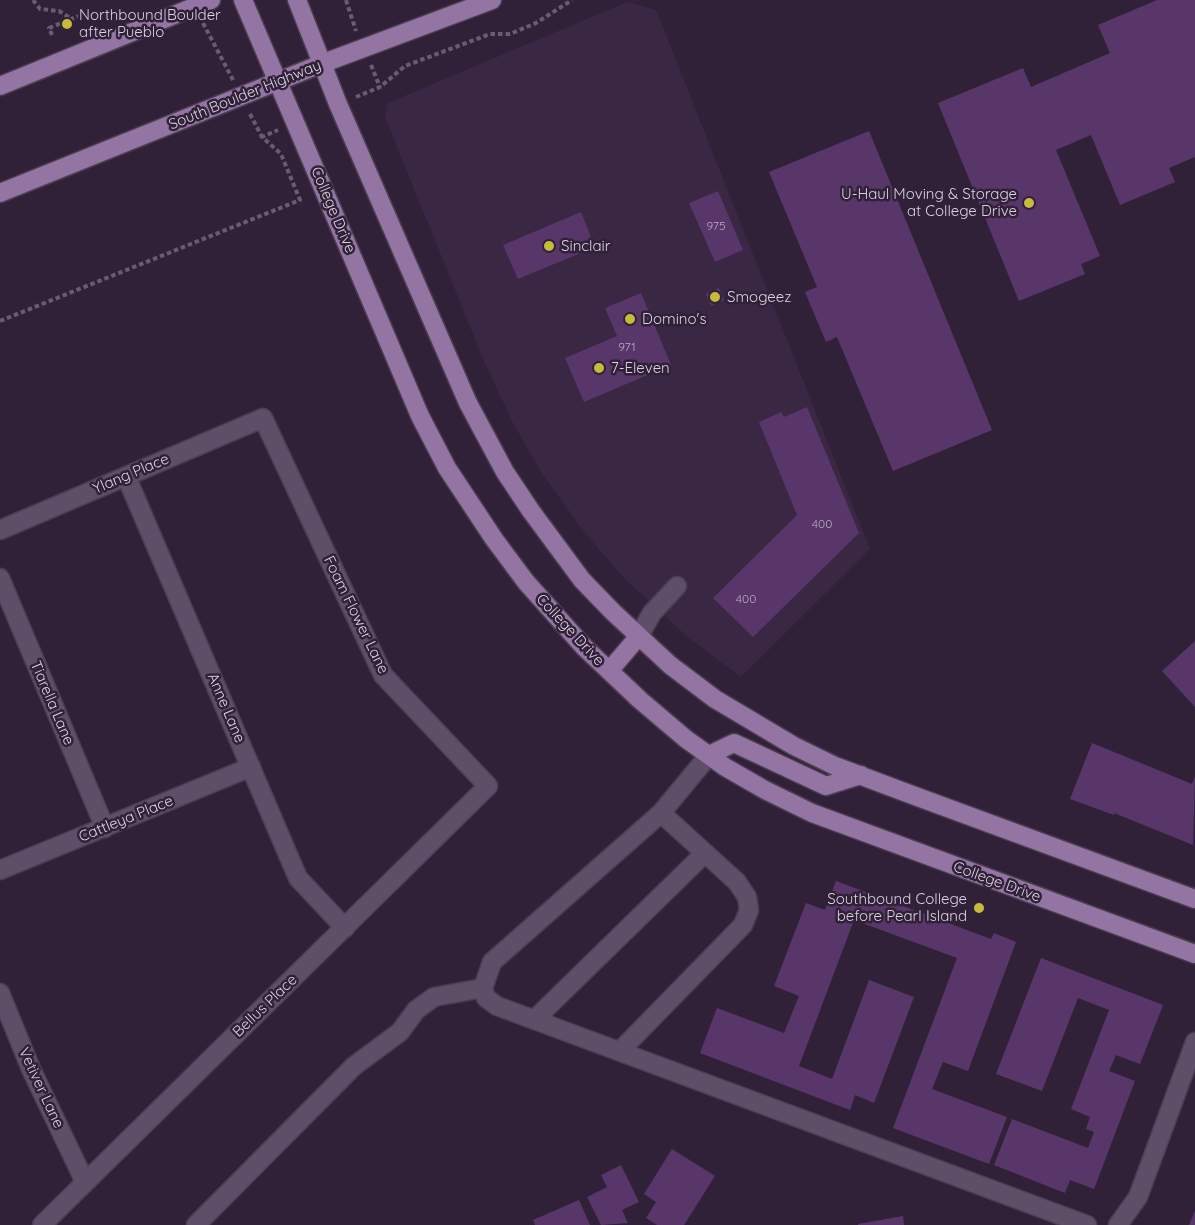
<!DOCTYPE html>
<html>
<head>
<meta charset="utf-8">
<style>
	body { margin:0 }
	canvas { display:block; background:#302138 }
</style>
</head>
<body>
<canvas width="1195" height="1225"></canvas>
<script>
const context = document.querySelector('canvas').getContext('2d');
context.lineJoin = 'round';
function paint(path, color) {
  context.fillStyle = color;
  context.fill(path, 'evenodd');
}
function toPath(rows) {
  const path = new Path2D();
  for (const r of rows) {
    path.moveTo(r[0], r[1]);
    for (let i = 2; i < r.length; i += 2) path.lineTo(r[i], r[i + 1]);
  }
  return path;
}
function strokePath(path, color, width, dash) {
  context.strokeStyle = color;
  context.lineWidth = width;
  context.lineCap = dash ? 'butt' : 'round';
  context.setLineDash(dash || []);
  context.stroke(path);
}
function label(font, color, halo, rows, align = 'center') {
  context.font = font + ' Quicksand,sans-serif';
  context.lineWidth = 5;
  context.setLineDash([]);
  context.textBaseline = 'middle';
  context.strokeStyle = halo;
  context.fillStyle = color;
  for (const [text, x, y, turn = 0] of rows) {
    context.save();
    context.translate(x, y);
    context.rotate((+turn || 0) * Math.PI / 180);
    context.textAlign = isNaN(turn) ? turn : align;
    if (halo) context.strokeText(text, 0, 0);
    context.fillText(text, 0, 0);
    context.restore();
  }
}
paint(toPath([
	[627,2,656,10,870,549,741,677,689,638,626,580,585,533,543,475,513,423,484,361,385,117,388,103]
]), '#3a2744');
paint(toPath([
	[1157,0,1195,0,1195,157,1169,168,1175,182,1120,205,1091,135,1056,150,1100,256,1081,264,1085,274,1019,301,938,103,1023,68,1031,87,1110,53,1098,25],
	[869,131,992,430,893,471,837,337,826,342,805,292,817,287,769,172],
	[718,191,743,250,715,262,689,203],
	[581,212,595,247,518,279,503,245],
	[719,288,724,300,711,306,706,294],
	[641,293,671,365,584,402,565,358,617,336,605,308],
	[807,407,859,533,753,637,713,598,797,515,759,422,781,412,784,417],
	[1195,641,1195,707,1162,671],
	[1092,743,1192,784,1195,777,1193,845,1114,813,1114,815,1070,799],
	[836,881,991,939,994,933,1016,942,968,1071,943,1062,932,1089,1007,1117,989,1164,893,1128,957,958,854,920,799,1066,832,1079,869,980,914,997,874,1103,855,1095,850,1110,700,1053,717,1008,784,1033,799,996,774,986,806,903,825,910],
	[1041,958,1163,1005,1140,1064,1116,1055,1109,1071,1135,1081,1094,1189,1070,1180,1065,1193,994,1165,1012,1119,1088,1148,1094,1132,1086,1129,1090,1117,1071,1109,1109,1010,1078,998,1042,1091,996,1074],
	[672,1149,715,1176,684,1225,657,1225,646,1218,656,1202,644,1194],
	[621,1165,639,1202,622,1210,628,1223,601,1225,587,1197,607,1187,601,1175],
	[579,1200,590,1225,535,1225,533,1220],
	[1195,1211,1195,1225,1189,1225],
	[903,1216,904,1225,858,1225,858,1224]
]), '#59366a');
const minor = toPath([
	[126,476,298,878,345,928],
	[0,530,263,418,383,675,488,786,42,1225],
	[0,578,105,828],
	[639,636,652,613,677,586],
	[661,813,492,962,483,988,486,998,497,1006,1087,1225],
	[0,870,251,767],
	[0,993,31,1069,85,1182],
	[534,1020,705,853],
	[620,1051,743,925,749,910,747,897,737,882,661,813,709,755],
	[196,1225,354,1066,400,1032,416,1010,434,997,483,988],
	[1118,1225,1138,1197,1195,1042]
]);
const major = toPath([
	[243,0,420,416,447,468,494,539,526,582,584,647,640,700,686,739,725,767,765,790,812,813,1195,954],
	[297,0,338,104,468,403,505,472,531,511,582,580,613,612,670,665,715,699,794,746,835,766,915,796,1195,899],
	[0,86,211,0],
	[0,193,321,64,492,0],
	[609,671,639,636],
	[709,755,734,743,826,786,861,775]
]);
strokePath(minor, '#4b3d51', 21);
strokePath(major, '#4b3d51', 21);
strokePath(toPath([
	[33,0,40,9,59,11,70,18],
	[346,0,356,31],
	[203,23,233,80],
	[52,35,49,28,81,15],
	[371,65,380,87],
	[356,97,380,87,405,66,490,34,510,34,536,23,572,0],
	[250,114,262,137],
	[0,321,300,200,281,154,262,137,278,130]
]), '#695c71', 4, [4.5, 3]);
strokePath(minor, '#5f4e68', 18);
strokePath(major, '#9374a3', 18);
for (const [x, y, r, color] of [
	[67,24,6,"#c8bb3b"],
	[1029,203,6,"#c8bb3b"],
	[549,246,6,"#c8bb3b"],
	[715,297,6,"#c8bb3b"],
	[630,319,6,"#c8bb3b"],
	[599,368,6,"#c8bb3b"],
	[979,908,6,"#c8bb3b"]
]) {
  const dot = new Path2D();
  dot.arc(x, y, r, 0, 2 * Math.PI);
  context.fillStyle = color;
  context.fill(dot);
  strokePath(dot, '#302138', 2);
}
label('12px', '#baaac3', null, [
	["975",716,226],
	["971",627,347],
	["400",822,524],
	["400",746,599]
]);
label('15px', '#dbd1e1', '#302138', [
	["Northbound Boulder",79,15],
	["after Pueblo",79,32],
	["U-Haul Moving & Storage",1017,194,"right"],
	["at College Drive",1017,211,"right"],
	["Sinclair",561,246],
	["Smogeez",727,297],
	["Domino's",642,319],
	["7-Eleven",611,368],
	["Southbound College",967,899,"right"],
	["before Pearl Island",967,916,"right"]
], 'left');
label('15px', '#dbd1e1', '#302138', [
	["South Boulder Highway",245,95,-22],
	["College Drive",333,210,67],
	["Ylang Place",131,474,-23],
	["Foam Flower Lane",356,615,64],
	["College Drive",570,630,47],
	["Tiarella Lane",52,703,67],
	["Anne Lane",226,708,67],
	["Cattleya Place",126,819,-22],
	["College Drive",997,882,20],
	["Bellus Place",265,1006,-44],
	["Vetiver Lane",41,1088,65]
]);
</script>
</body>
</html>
